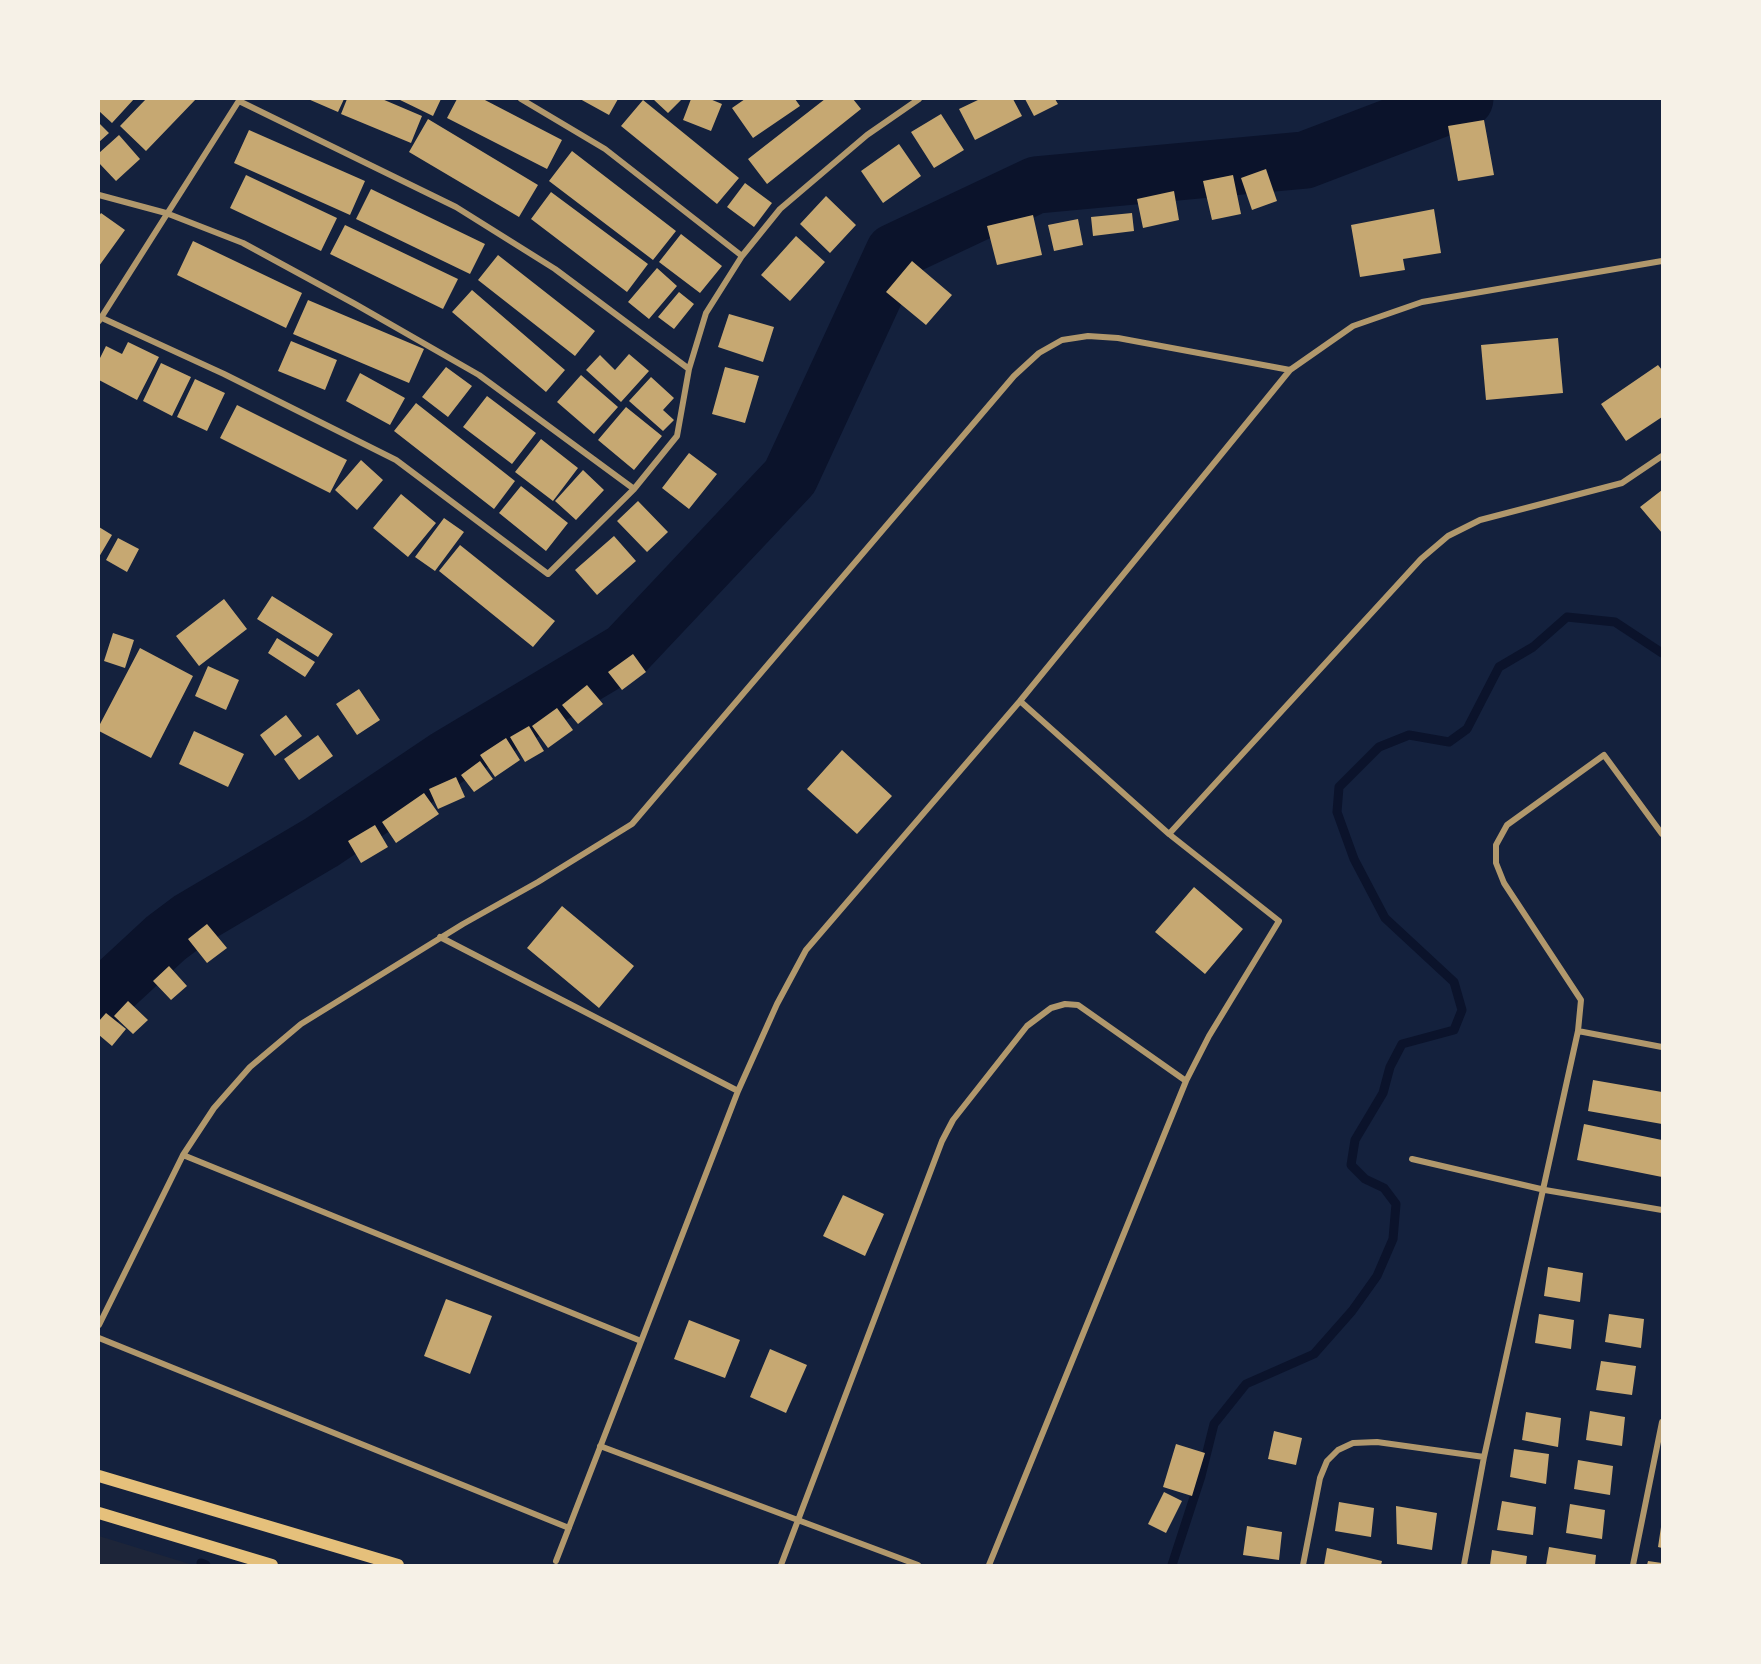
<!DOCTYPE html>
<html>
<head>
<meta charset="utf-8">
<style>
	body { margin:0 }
	#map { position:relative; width:1761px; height:1664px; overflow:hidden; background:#14213d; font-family:"Titillium Web",sans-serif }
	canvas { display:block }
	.frame { position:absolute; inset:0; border:100px solid #f6f1e7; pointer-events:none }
</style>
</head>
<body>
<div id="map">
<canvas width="1761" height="1664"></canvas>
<div class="frame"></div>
</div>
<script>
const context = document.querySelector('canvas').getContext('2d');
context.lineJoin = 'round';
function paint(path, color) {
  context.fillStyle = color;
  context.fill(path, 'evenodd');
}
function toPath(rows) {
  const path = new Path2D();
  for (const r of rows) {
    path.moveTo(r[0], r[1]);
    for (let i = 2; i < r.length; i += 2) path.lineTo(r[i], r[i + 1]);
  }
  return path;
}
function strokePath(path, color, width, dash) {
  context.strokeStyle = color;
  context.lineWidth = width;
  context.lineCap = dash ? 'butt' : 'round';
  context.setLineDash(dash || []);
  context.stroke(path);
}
paint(toPath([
	[99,1536,193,1565,99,1565]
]), '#1d2539');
strokePath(toPath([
	[201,1563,206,1565],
	[1172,1565,1201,1476,1214,1424,1246,1384,1314,1354,1352,1311,1377,1276,1393,1239,1396,1204,1384,1188,1365,1179,1351,1165,1355,1140,1383,1093,1390,1067,1402,1044,1454,1030,1462,1010,1454,982,1385,918,1354,859,1337,812,1339,787,1379,747,1409,735,1449,742,1467,729,1499,667,1533,647,1567,617,1615,622,1662,653]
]), '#0b132b', 9);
strokePath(toPath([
	[99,1000,166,938,190,920,322,842,447,758,626,651,790,477,894,252,1036,185,1305,160,1465,99]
]), '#0b132b', 57);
paint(toPath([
	[99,99,134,99,112,123,99,111],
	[146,99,196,99,146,151,120,126],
	[308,99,344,99,338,112],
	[347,99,382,99,422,116,411,143,341,114],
	[398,99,441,99,433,116],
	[457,99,483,99,562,140,547,169,447,118],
	[580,99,618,99,609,115],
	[653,99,682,99,668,113],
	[691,99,710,99,722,104,711,131,683,120],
	[745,99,795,99,800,106,753,138,732,108],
	[825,99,853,99,861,109,767,184,748,159],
	[980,99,1013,99,1022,116,975,140,959,109],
	[1025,99,1055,99,1058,104,1034,116],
	[643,100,739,178,717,204,621,126],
	[941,114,964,150,934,168,911,132],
	[428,119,538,185,519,217,409,152],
	[1484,120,1494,175,1458,181,1448,126],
	[99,123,109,133,99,142],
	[249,130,365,181,350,215,234,163],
	[119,135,140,159,116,181,99,163,99,153],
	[899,144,921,176,883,203,861,171],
	[572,151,676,231,653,260,549,181],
	[1266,169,1277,201,1252,210,1241,178],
	[246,175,337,218,321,251,230,208],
	[1233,175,1241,214,1212,220,1203,181],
	[745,183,772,203,754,227,727,207],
	[371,189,485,244,470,274,356,219],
	[1174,191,1179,220,1143,228,1137,199],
	[551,192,648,264,627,292,531,219],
	[826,196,856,225,830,253,800,224],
	[1434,209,1441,253,1403,259,1405,270,1360,277,1351,225],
	[101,213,125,230,99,266,99,216],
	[1132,213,1134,231,1093,236,1091,217],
	[1033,215,1042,255,997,265,987,226],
	[1078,219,1083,245,1054,251,1048,225],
	[345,225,458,279,443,309,330,254],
	[681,234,722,266,700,293,659,262],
	[796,236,825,262,790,301,761,275],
	[193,241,302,293,286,328,177,275],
	[498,255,595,331,575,356,478,280],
	[912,261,952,295,926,325,886,292],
	[657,268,677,286,649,319,628,302],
	[472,290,565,370,546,392,452,312],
	[679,292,694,304,674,329,658,317],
	[308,300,424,349,409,383,293,334],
	[729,314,774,327,763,362,718,347],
	[1558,338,1563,393,1486,400,1481,345],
	[291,341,337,360,325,390,278,371],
	[128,342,159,357,137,400,99,380,99,360,106,346,122,354],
	[629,354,649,371,621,402,586,370,600,355,615,370],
	[161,363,191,377,172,416,143,401],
	[1658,365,1662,370,1662,417,1626,441,1601,404],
	[446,367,472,386,448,417,422,397],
	[725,367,759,376,745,423,712,414],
	[360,373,405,398,390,425,346,401],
	[581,375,618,407,594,434,557,402],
	[651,377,674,398,663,410,674,420,663,431,629,401],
	[195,379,225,393,207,431,177,417],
	[487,396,536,433,512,464,463,427],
	[416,403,515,481,494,509,394,431],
	[237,405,347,460,330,493,220,438],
	[626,407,662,436,634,470,598,440],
	[541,439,578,468,553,501,515,472],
	[689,453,717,474,689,509,662,488],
	[361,460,383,480,357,510,335,490],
	[583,470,604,490,576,520,555,501],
	[521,486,568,523,546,551,499,513],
	[1662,490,1662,533,1640,507],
	[401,494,436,523,408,557,373,528],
	[638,501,668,532,647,552,617,521],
	[444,518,464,532,435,571,415,557],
	[99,527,112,535,99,557],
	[614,536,636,561,597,595,575,570],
	[118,538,139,549,127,572,106,560],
	[460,545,555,621,533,647,439,571],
	[272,596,333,634,318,657,257,619],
	[224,599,247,629,199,666,176,636],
	[113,633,134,640,125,668,104,661],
	[277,638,315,662,305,677,268,653],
	[140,648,193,676,151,758,99,731,99,726],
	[633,654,646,672,622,690,608,672],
	[208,666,239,680,226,710,195,696],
	[587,685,603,704,578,724,562,705],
	[359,689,380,720,357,735,336,704],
	[557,708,573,730,548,748,532,726],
	[286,715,302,736,275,756,260,735],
	[529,726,544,751,525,762,510,737],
	[194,731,244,754,228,787,179,764],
	[318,735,333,756,299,780,284,759],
	[506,738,520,760,495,777,480,755],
	[842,750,892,796,857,834,807,789],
	[480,761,493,779,474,792,461,775],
	[456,777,465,797,438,809,429,789],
	[424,793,439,814,396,843,382,822],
	[375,825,388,847,361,863,348,841],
	[1194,887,1243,929,1205,974,1155,932],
	[562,906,634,966,599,1008,527,948],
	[207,924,227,948,207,963,188,939],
	[169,966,187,986,171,1000,153,981],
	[128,1001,148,1020,133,1034,114,1016],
	[106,1013,126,1029,112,1046,99,1035,99,1021],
	[1593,1080,1662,1092,1662,1124,1588,1111],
	[1584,1124,1662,1140,1662,1177,1577,1160],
	[843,1195,884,1214,865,1256,823,1236],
	[1548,1267,1583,1273,1580,1302,1544,1296],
	[446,1299,492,1316,470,1374,424,1356],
	[1539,1314,1574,1320,1571,1349,1535,1343],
	[1609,1314,1644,1319,1641,1348,1605,1342],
	[689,1320,740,1340,725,1378,674,1359],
	[770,1349,807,1365,786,1413,750,1397],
	[1601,1361,1636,1366,1632,1395,1596,1390],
	[1590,1411,1625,1417,1622,1446,1586,1440],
	[1526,1412,1561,1418,1558,1447,1522,1440],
	[1274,1431,1302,1438,1296,1465,1268,1459],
	[1176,1444,1205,1453,1192,1496,1163,1487],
	[1514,1449,1549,1454,1546,1484,1510,1477],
	[1578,1460,1613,1466,1610,1495,1574,1489],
	[1164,1492,1182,1501,1166,1533,1148,1524],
	[1502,1501,1536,1507,1533,1535,1497,1530],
	[1339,1502,1374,1508,1371,1537,1335,1531],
	[1570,1504,1605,1510,1602,1539,1566,1533],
	[1396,1506,1437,1513,1432,1550,1397,1544],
	[1247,1526,1282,1532,1279,1560,1243,1555],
	[1661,1527,1662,1527,1662,1548,1658,1547],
	[1549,1547,1596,1555,1595,1565,1546,1565],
	[1327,1548,1382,1561,1381,1565,1324,1565],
	[1492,1550,1527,1556,1526,1565,1490,1565],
	[1648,1561,1662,1563,1662,1565,1647,1565]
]), '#c6a872');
strokePath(toPath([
	[521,99,605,149,742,256],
	[239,101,456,207,555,269,689,369],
	[99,195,166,213,243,243,355,304,479,375,634,489],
	[102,318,224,374,396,460,548,574,634,489,677,436,689,369,706,313,742,256,780,209,867,135,919,99],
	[99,321,240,99],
	[1169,834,1421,559,1448,536,1480,520,1622,483,1662,456],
	[440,937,738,1091],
	[1578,1031,1662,1047],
	[183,1155,641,1341],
	[1412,1159,1545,1190,1662,1210],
	[99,1325,183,1155,214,1108,250,1067,301,1024,463,924,538,882,632,824,1014,376,1039,353,1062,340,1088,336,1118,338,1290,370],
	[99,1338,569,1528],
	[600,1446,918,1565],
	[556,1561,738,1091,777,1004,806,950,1020,701,1290,370,1353,326,1422,302,1662,261],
	[781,1565,942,1141,953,1120,1027,1026,1051,1008,1065,1004,1078,1005,1186,1081],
	[989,1565,1186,1081,1209,1036,1279,921,1169,834,1020,701],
	[1303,1565,1320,1478,1327,1461,1338,1450,1353,1443,1377,1442,1484,1457],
	[1464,1565,1484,1457,1578,1031,1581,1000,1504,883,1496,863,1496,845,1507,825,1604,755,1662,834],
	[1633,1565,1662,1422]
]), '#b1986c', 6);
strokePath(toPath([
	[99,1476,398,1565],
	[99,1513,272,1565]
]), '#e5c07b', 12);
</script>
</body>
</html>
